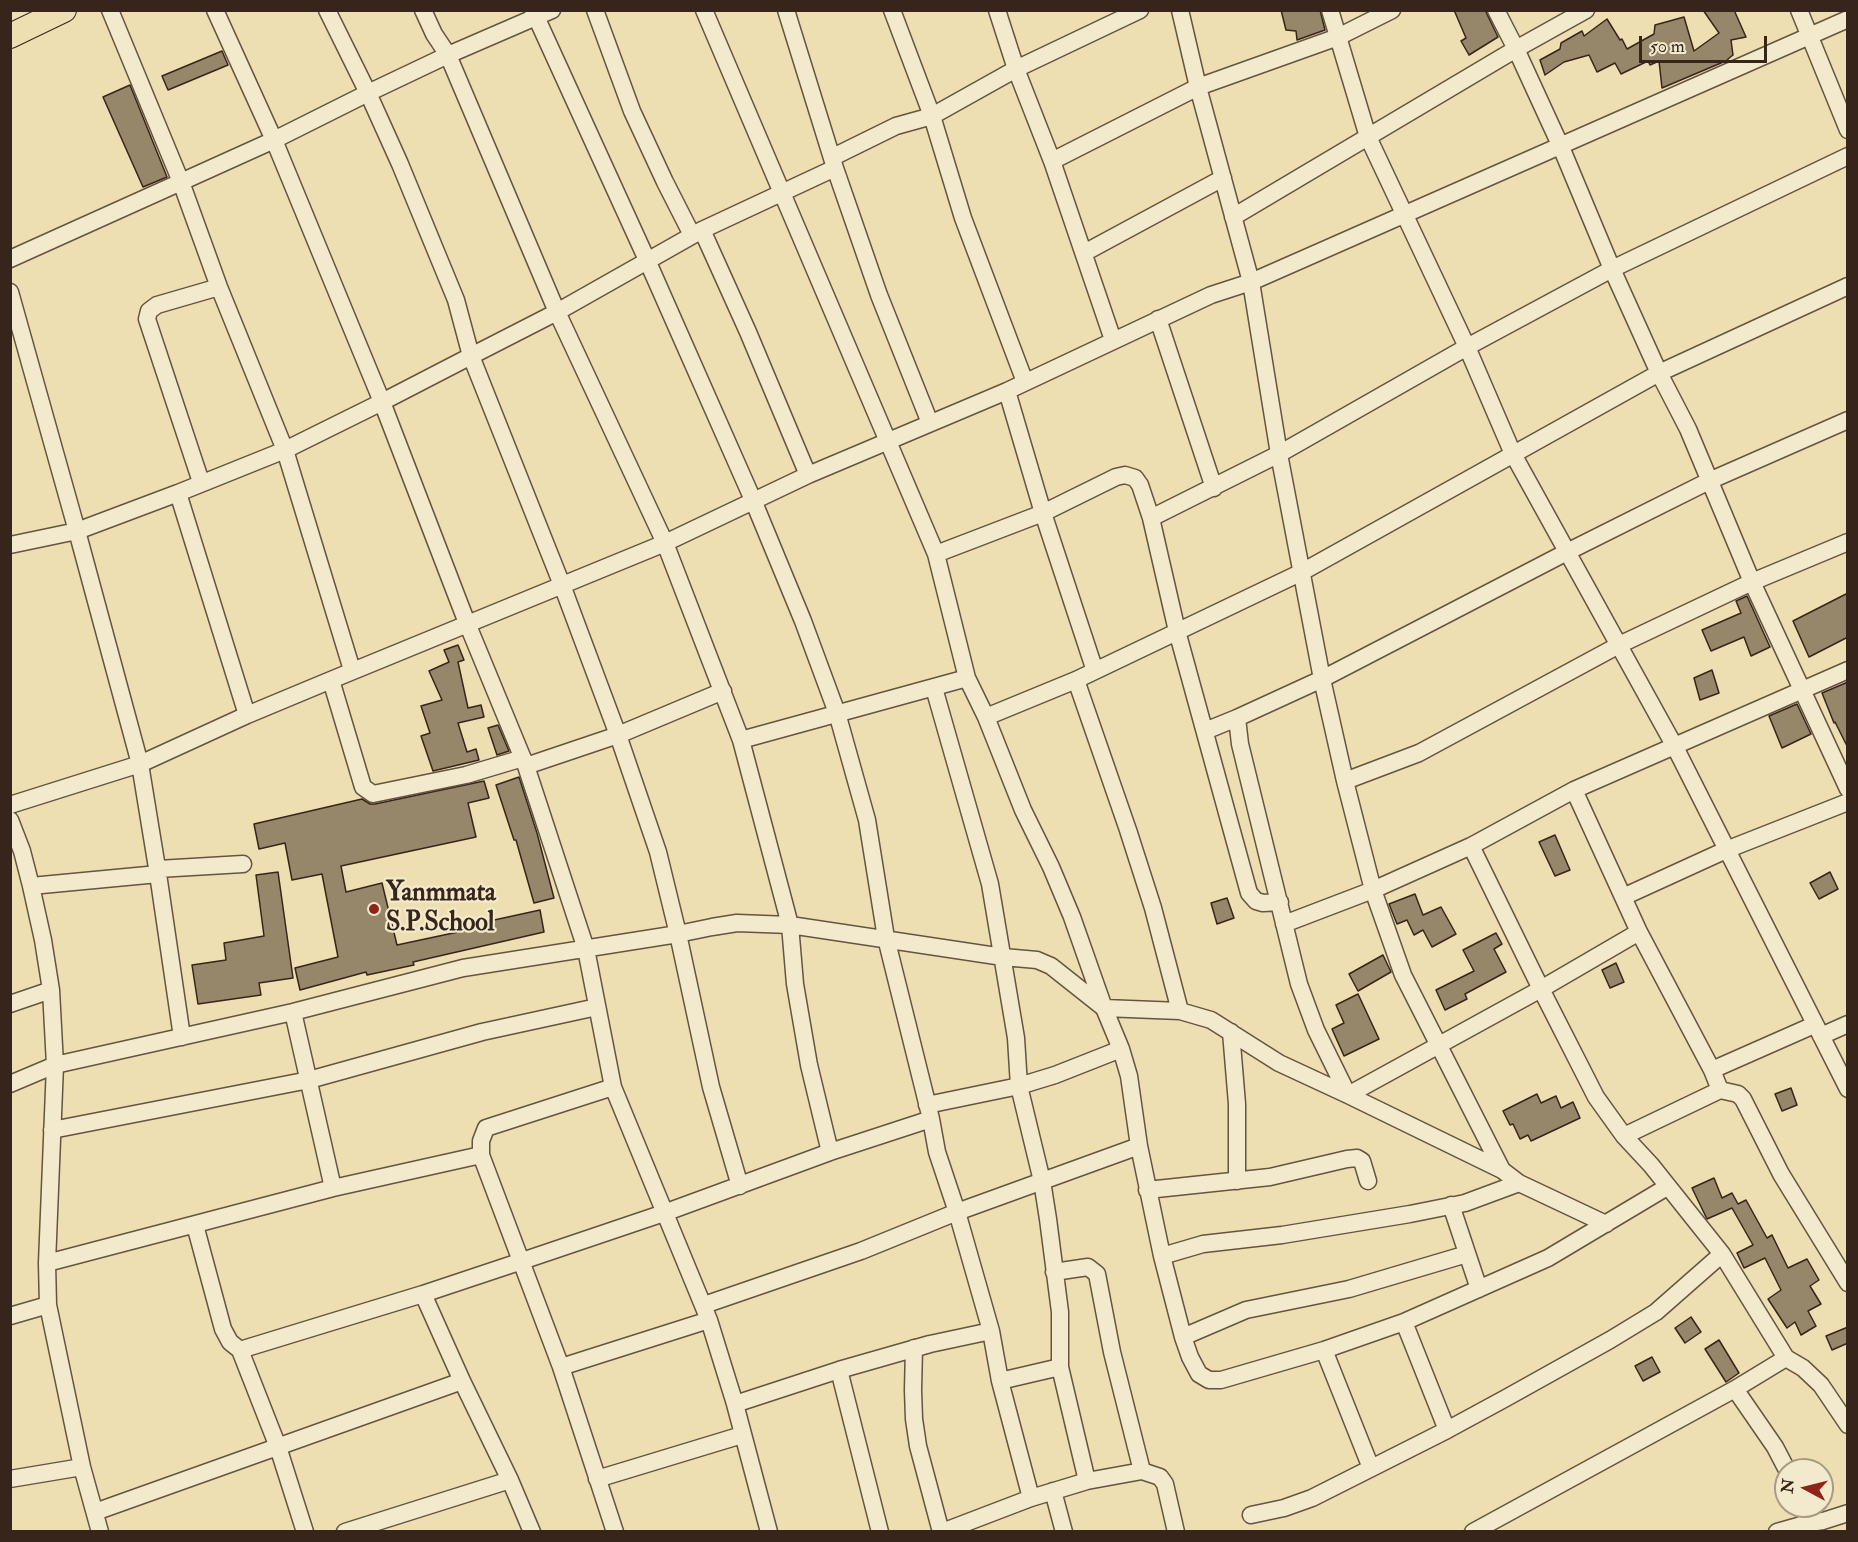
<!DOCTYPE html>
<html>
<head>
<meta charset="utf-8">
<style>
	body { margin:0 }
	#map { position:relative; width:1858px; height:1542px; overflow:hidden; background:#eddfb2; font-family:"IM FELL Double Pica",serif }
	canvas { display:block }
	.frame { position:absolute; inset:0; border:12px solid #37251b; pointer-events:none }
	.north { position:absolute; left:1774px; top:1458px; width:60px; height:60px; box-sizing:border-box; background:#f3eacd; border:2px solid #a89b86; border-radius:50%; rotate:277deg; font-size:16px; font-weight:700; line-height:24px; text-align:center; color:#37251b }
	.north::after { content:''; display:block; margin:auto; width:21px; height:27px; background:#8f2418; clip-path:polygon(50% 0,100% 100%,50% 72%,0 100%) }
	.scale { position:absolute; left:1639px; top:36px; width:128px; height:27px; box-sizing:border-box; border:3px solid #37251b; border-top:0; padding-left:8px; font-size:18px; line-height:21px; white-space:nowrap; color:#37251b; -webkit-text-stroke:4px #f3eacd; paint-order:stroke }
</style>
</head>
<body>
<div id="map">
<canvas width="1858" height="1542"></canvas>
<div class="frame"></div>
<div class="north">N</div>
<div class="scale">50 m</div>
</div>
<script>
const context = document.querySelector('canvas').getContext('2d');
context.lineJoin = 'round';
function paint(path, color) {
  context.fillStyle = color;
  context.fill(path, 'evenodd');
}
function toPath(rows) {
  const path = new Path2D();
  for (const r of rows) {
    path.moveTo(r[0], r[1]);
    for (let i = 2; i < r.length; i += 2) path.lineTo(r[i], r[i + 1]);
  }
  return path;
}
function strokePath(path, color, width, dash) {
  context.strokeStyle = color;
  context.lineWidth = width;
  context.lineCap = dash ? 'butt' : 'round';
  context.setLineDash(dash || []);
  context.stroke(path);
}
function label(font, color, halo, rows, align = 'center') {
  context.font = font + ' "IM FELL Double Pica",serif';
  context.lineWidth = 4.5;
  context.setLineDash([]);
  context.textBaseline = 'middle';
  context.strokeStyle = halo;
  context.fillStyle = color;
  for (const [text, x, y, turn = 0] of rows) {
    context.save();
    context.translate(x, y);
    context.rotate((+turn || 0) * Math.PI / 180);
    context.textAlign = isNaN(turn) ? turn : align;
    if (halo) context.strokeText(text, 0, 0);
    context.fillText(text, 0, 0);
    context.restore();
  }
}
const building = toPath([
	[1281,10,1320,10,1325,30,1297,40,1296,31,1286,30,1281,10],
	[1454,10,1485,10,1498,37,1469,55,1461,41,1466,38,1454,10],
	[1703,10,1734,10,1746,37,1731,40,1733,55,1728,59,1728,60,1662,88,1659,61,1650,65,1648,61,1621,74,1615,63,1597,72,1589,55,1564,62,1545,75,1540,60,1560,49,1561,43,1582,31,1584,36,1607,19,1620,40,1622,39,1627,49,1654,34,1655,25,1684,17,1694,51,1719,33,1703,10],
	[222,51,228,65,168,90,162,76,222,51],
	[130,85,167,177,143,187,103,97,130,85],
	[1848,593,1848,637,1809,657,1793,621,1848,593],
	[1747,596,1770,647,1751,656,1744,637,1711,651,1702,630,1741,613,1736,601,1747,596],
	[458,645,464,660,458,662,468,708,481,705,484,717,458,723,467,752,476,749,479,760,433,771,421,736,430,733,421,706,442,700,429,671,449,662,444,650,458,645],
	[1712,670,1719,693,1700,700,1694,678,1712,670],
	[1848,682,1848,748,1835,722,1834,723,1822,693,1848,682],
	[1797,704,1811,734,1782,748,1769,716,1797,704],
	[498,725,509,751,497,755,488,728,498,725],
	[519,777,537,833,554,898,534,903,516,840,514,840,496,785,519,777],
	[484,781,489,798,468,803,476,837,341,866,346,892,382,883,397,945,486,926,485,922,540,910,544,932,413,962,414,965,367,975,366,972,300,990,295,968,338,957,322,874,292,880,285,843,259,849,254,824,362,799,370,804,375,804,484,781],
	[1555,835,1570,870,1555,876,1539,842,1555,835],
	[278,872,293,978,259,983,261,995,198,1004,192,965,226,960,224,943,264,936,256,875,278,872],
	[1830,872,1838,889,1819,899,1810,883,1830,872],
	[1415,894,1423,915,1441,907,1456,934,1432,947,1423,930,1414,935,1407,920,1397,924,1389,904,1415,894],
	[1227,898,1234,918,1217,924,1211,903,1227,898],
	[1496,933,1502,944,1494,949,1506,972,1465,994,1467,999,1445,1010,1436,990,1474,971,1463,950,1496,933],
	[1383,955,1391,972,1358,991,1349,974,1383,955],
	[1616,963,1624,982,1610,988,1602,970,1616,963],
	[1358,994,1379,1039,1344,1056,1332,1029,1344,1023,1336,1005,1358,994],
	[1791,1088,1797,1105,1782,1111,1775,1094,1791,1088],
	[1537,1094,1541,1103,1556,1096,1561,1108,1573,1102,1580,1118,1531,1141,1528,1135,1520,1139,1513,1124,1510,1125,1503,1111,1537,1094],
	[1714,1178,1722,1198,1732,1193,1738,1204,1746,1200,1767,1238,1772,1235,1788,1268,1807,1259,1819,1280,1810,1286,1821,1304,1808,1311,1816,1326,1801,1335,1795,1322,1787,1328,1768,1299,1781,1290,1765,1258,1744,1268,1737,1253,1753,1245,1732,1208,1707,1219,1706,1217,1692,1188,1714,1178],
	[1691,1317,1701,1332,1685,1343,1675,1328,1691,1317],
	[1848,1327,1848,1343,1832,1350,1826,1336,1848,1327],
	[1719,1340,1739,1373,1726,1382,1705,1349,1719,1340],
	[1652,1357,1660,1372,1643,1381,1635,1366,1652,1357]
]);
paint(building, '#96866a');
strokePath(building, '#37251b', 1.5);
const minor = toPath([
	[215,10,274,140,382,402,285,450,352,670],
	[327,10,368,93,448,55,552,10],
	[423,10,434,34,448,55,557,312,665,543,741,740,790,925,795,984,809,1065,830,1152],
	[533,10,647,260,753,500,803,621,837,713,867,820,886,938,931,1119,937,1152,957,1212,991,1331,1000,1381,1031,1498],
	[595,10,632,111,665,182,692,235],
	[704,10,936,554,967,678,986,717,1023,810,1051,867,1072,917,1104,1008,1121,1049,1129,1076,1139,1146,1162,1256,1183,1337,1190,1357,1199,1374,1209,1380,1221,1380,1324,1350,1404,1322,1548,1258,1667,1187],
	[786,10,835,168,879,295,930,423],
	[892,10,932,116,963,218,1025,382],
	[997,10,1016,69,1052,161,1113,340],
	[1180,10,1198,87,1251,282,1279,454,1322,679,1345,781,1373,890,1403,975,1502,1170],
	[1330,10,1368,137,1467,347,1513,454,1674,745,1848,1089],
	[1496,10,1516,49,1561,147,1612,269,1659,373,1688,429,1752,582,1848,789],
	[1799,10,1848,130],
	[833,157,896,126,932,116,1016,69,1140,10],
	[1052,161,1198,87,1338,37,1392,10],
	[1233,217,1516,49,1586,10],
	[702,230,748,332,808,475],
	[1084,253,1223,178],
	[10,259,181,182,110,10],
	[10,292,77,531,178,493,247,715],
	[1158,319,1214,488],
	[1007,391,1043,513,1095,671],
	[201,482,147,319,149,311,157,305,219,287],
	[178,493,285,450,219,287,181,182,274,140,368,93,400,164,456,300,471,356,382,402,467,623,526,766,586,949,613,1087,709,1320,735,1404,769,1532],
	[1151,518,1279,454,1467,347,1612,269,1848,156],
	[10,545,77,531,140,764,10,805],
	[936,554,1043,513,1116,477,1125,475,1135,478,1140,485,1151,518,1177,631,1249,893,1256,901,1263,903,1280,902],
	[331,680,665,543,808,475,1007,391,1211,295,1251,282,1326,249,1848,19],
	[1076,680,1128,830,1153,908,1180,1011],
	[934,688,990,884,1016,1038,1019,1086,1042,1181,1048,1219,1060,1312,1060,1367,1087,1481],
	[986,717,1076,680,1302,572,1659,373,1848,286],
	[1237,718,1240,744,1299,984,1316,1030,1348,1095,1541,989,1639,932],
	[1205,731,1237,718,1322,679,1567,552,1709,481,1848,420],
	[741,740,967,678],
	[526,766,618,735,723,691],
	[1345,781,1419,753,1619,645,1752,582,1848,542],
	[1574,790,1639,932,1712,1070,1720,1090],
	[10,820,22,851,31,886,43,940,51,990,55,1065,47,1263,48,1305,82,1467,100,1532],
	[1471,846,1541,989,1596,1097,1624,1136,1651,1165,1722,1254,1786,1358,1803,1368,1821,1385,1848,1425],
	[158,869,243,864],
	[158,874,182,1037],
	[31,886,158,874,140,764,247,715,331,680,363,787,373,794,466,775,523,758],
	[1623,897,1726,850,1848,802],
	[1284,924,1373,890,1471,846,1574,790,1848,670],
	[10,1004,51,990],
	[293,1012,333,1188],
	[1231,1032,1237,1104,1237,1181],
	[1821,1036,1848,1024],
	[1712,1070,1814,1025],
	[10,1084,55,1065,293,1012,463,968,678,934,712,927,737,923,790,925,1003,957,1037,960,1051,966,1104,1008,1180,1011,1211,1020,1279,1063,1348,1095,1502,1170,1519,1183,1606,1224],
	[613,1087,486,1128,481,1141,481,1155,561,1367,615,1532],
	[927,1105,1019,1086,1055,1075,1121,1049],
	[52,1130,309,1080,482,1032,597,1007],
	[1624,1136,1720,1090,1738,1094,1743,1099,1781,1174,1848,1283],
	[740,1186,711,1087,678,934,658,852,618,735,562,585,471,356,557,312,702,230,835,168],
	[1147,1190,1270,1177,1347,1159,1357,1158,1362,1161,1368,1181],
	[1451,1205,1479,1289],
	[195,1225,223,1329,230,1342,240,1350],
	[1162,1256,1203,1244,1282,1235,1410,1214,1465,1203,1519,1183],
	[47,1263,333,1188,481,1155],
	[1054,1272,1088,1267,1097,1274,1112,1352,1142,1471],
	[423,1294,462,1381,510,1480,532,1532],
	[704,1305,861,1251,957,1212,1139,1146],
	[10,1316,48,1305],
	[1404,1322,1447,1430],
	[1183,1337,1246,1310,1349,1289,1467,1254],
	[914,1348,913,1390,914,1419,918,1446,941,1532],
	[1324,1350,1371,1468],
	[561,1367,709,1320],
	[839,1370,880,1532],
	[1000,1381,1060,1367],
	[1735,1389,1775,1447,1787,1470],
	[735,1404,839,1370,930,1344,991,1331],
	[10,1479,82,1467],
	[597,1479,742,1435],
	[1053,1491,1064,1532],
	[1802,1506,1809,1523],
	[95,1512,462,1381],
	[1251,1515,1284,1508,1312,1498,1447,1430,1506,1398,1610,1340,1656,1312,1722,1254],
	[305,1532,278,1447,240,1350,423,1294,522,1261,664,1213,830,1152,931,1119],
	[345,1532,510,1480],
	[942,1532,1031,1498,1087,1481,1142,1471,1160,1477,1165,1484,1176,1532],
	[1473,1532,1735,1389,1786,1358],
	[1777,1532,1809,1523,1823,1521,1848,1513]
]);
const highway = toPath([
	[10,36,64,10]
]);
strokePath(minor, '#645441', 19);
strokePath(highway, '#37251b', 26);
strokePath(minor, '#f3eacd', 16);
strokePath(highway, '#eddfb2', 24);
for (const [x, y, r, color] of [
	[374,909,6,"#8f2418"]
]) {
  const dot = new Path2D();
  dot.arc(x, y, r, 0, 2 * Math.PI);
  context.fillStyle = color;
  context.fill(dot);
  strokePath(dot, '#f3eacd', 2);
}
label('bold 26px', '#37251b', '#f3eacd', [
	["Yanmmata",386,894],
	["S.P.School",386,924]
], 'left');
</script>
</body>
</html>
